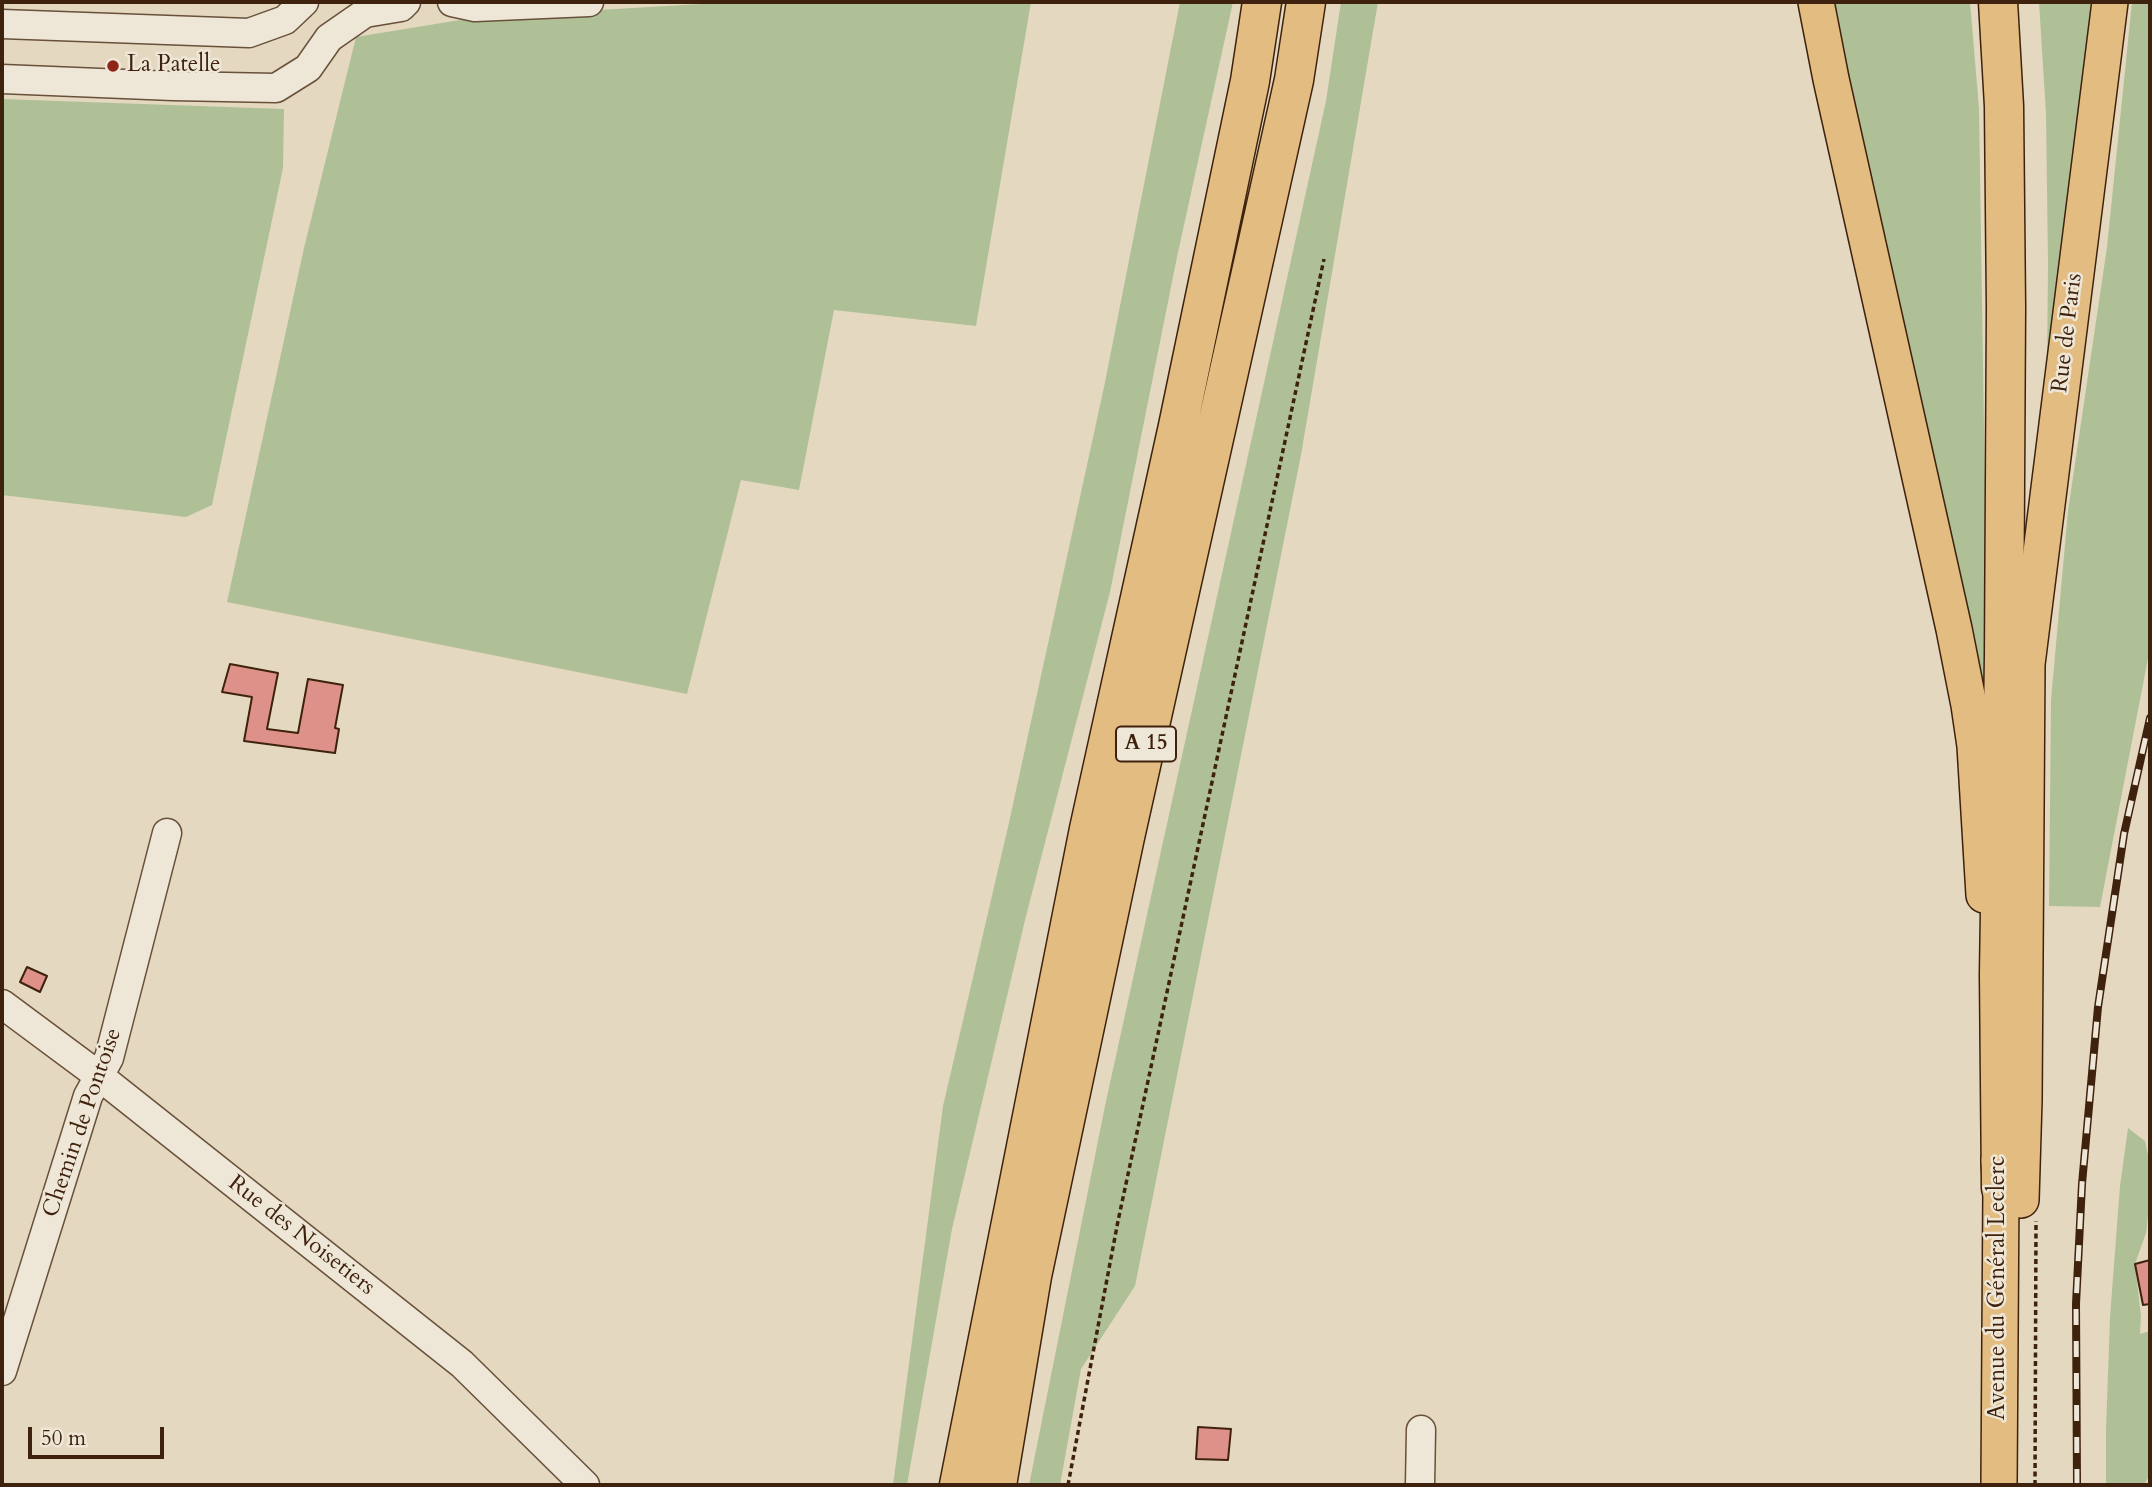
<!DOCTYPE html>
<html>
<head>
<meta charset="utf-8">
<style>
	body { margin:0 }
	#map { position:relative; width:2152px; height:1487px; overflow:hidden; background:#e5d8c0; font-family:Cardo,serif }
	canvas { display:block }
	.frame { position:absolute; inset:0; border:4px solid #3e220d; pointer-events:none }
	.scale { position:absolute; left:28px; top:1427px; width:136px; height:32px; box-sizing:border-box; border:4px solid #3e220d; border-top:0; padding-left:9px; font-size:21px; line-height:24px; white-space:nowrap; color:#3e220d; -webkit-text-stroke:5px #eee6d6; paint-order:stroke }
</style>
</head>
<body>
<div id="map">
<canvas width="2152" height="1487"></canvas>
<div class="frame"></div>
<div class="scale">50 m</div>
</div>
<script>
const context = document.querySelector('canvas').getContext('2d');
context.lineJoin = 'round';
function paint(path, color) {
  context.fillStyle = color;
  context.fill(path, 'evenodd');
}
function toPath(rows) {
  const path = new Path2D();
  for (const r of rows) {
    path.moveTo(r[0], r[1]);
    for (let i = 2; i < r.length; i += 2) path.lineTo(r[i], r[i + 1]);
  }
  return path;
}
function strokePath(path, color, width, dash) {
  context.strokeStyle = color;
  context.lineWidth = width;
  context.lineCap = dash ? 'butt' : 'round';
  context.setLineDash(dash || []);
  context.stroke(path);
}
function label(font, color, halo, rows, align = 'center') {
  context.font = font + ' Cardo,serif';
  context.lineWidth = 5;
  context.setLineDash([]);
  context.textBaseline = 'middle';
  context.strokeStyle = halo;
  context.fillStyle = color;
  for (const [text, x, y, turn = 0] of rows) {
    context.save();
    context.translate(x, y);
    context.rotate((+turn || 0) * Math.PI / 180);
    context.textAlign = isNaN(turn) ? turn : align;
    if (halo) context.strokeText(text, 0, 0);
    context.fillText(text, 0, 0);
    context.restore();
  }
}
paint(toPath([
	[735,2,1031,2,976,326,834,310,799,490,741,480,687,694,227,602,304,248,356,37,478,17],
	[1180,2,1233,2,1177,257,1110,592,1026,916,952,1229,907,1485,893,1485,943,1106,1008,827,1104,387],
	[1341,2,1378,2,1301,455,1135,1286,1081,1369,1060,1485,1029,1485,1106,1101,1326,101],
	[1835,2,1970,2,1979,108,1987,619,1995,751,1846,70],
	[2039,2,2094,2,2047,372,2048,264,2046,114],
	[2132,2,2150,2,2150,648,2100,907,2049,906,2051,700,2068,511,2107,247],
	[2,99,284,109,283,168,212,505,186,517,2,495],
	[2128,1128,2145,1141,2150,1165,2150,1198,2146,1233,2135,1264,2141,1316,2140,1334,2150,1331,2150,1474,2144,1485,2106,1485,2106,1430,2110,1317,2120,1186]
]), '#afc097');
const building = toPath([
	[230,664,278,673,267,729,298,733,308,679,343,685,335,728,339,729,335,753,244,741,252,697,222,692,230,664],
	[27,967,47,976,40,992,20,982,27,967],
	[2150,1260,2150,1304,2143,1305,2135,1264,2150,1260],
	[1198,1427,1231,1429,1228,1460,1196,1459,1198,1427]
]);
paint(building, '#dd9189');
strokePath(building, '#3e220d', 2);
const minor = toPath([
	[452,2,475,7,589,2],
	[2,24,249,33,285,20,304,2],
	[2,79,173,86,276,88,308,68,329,38,365,13,401,7,406,2],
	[2,1004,99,1076,462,1364,585,1485],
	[2,1371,88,1096,109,1058,167,833],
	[1420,1485,1421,1430]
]);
const major = toPath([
	[1816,2,1831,79,1954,629,1969,705,1975,746,1984,895],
	[2021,1200,2024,1100,2027,664,2110,2],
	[1999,1485,2001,1188,1999,1160]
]);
const highway = toPath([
	[1998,2,2004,106,2006,308,2004,656,1999,974,2001,1188],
	[959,1485,1089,829,1178,426,1250,81,1262,2],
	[997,1485,1032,1276,1125,837,1294,80,1306,2]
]);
strokePath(minor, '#68503a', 31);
strokePath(major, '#3e220d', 38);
strokePath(highway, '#3e220d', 41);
strokePath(toPath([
	[1068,1485,1118,1221,1324,259],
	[2035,1485,2036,1221]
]), '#3e220d', 3.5, [5, 3.5]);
strokePath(minor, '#eee6d6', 28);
strokePath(major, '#e2bc80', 35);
strokePath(highway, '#e2bc80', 38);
const rail = toPath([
	[2077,1485,2076,1304,2082,1184,2098,1007,2124,834,2150,718]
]);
strokePath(rail, '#3e220d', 8);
strokePath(rail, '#eee6d6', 5, [16]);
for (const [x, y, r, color] of [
	[113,66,7,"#8f2418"]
]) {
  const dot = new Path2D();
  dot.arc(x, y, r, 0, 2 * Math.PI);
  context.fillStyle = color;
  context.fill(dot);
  strokePath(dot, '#eee6d6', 2.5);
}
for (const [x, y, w] of [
	[1146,744,60]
]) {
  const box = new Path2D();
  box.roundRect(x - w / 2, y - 17.5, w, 35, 5);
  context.fillStyle = '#eee6d6';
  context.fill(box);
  strokePath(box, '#3e220d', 2);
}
label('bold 21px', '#3e220d', null, [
	["A 15",1146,744]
]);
label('23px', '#3e220d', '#eee6d6', [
	["La Patelle",127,66]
], 'left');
label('23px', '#3e220d', '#eee6d6', [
	["Rue de Paris",2068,333,-83],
	["Chemin de Pontoise",83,1123,-71],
	["Rue des Noisetiers",301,1236,38],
	["Avenue du Général Leclerc",1999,1288,-90]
]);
</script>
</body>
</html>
